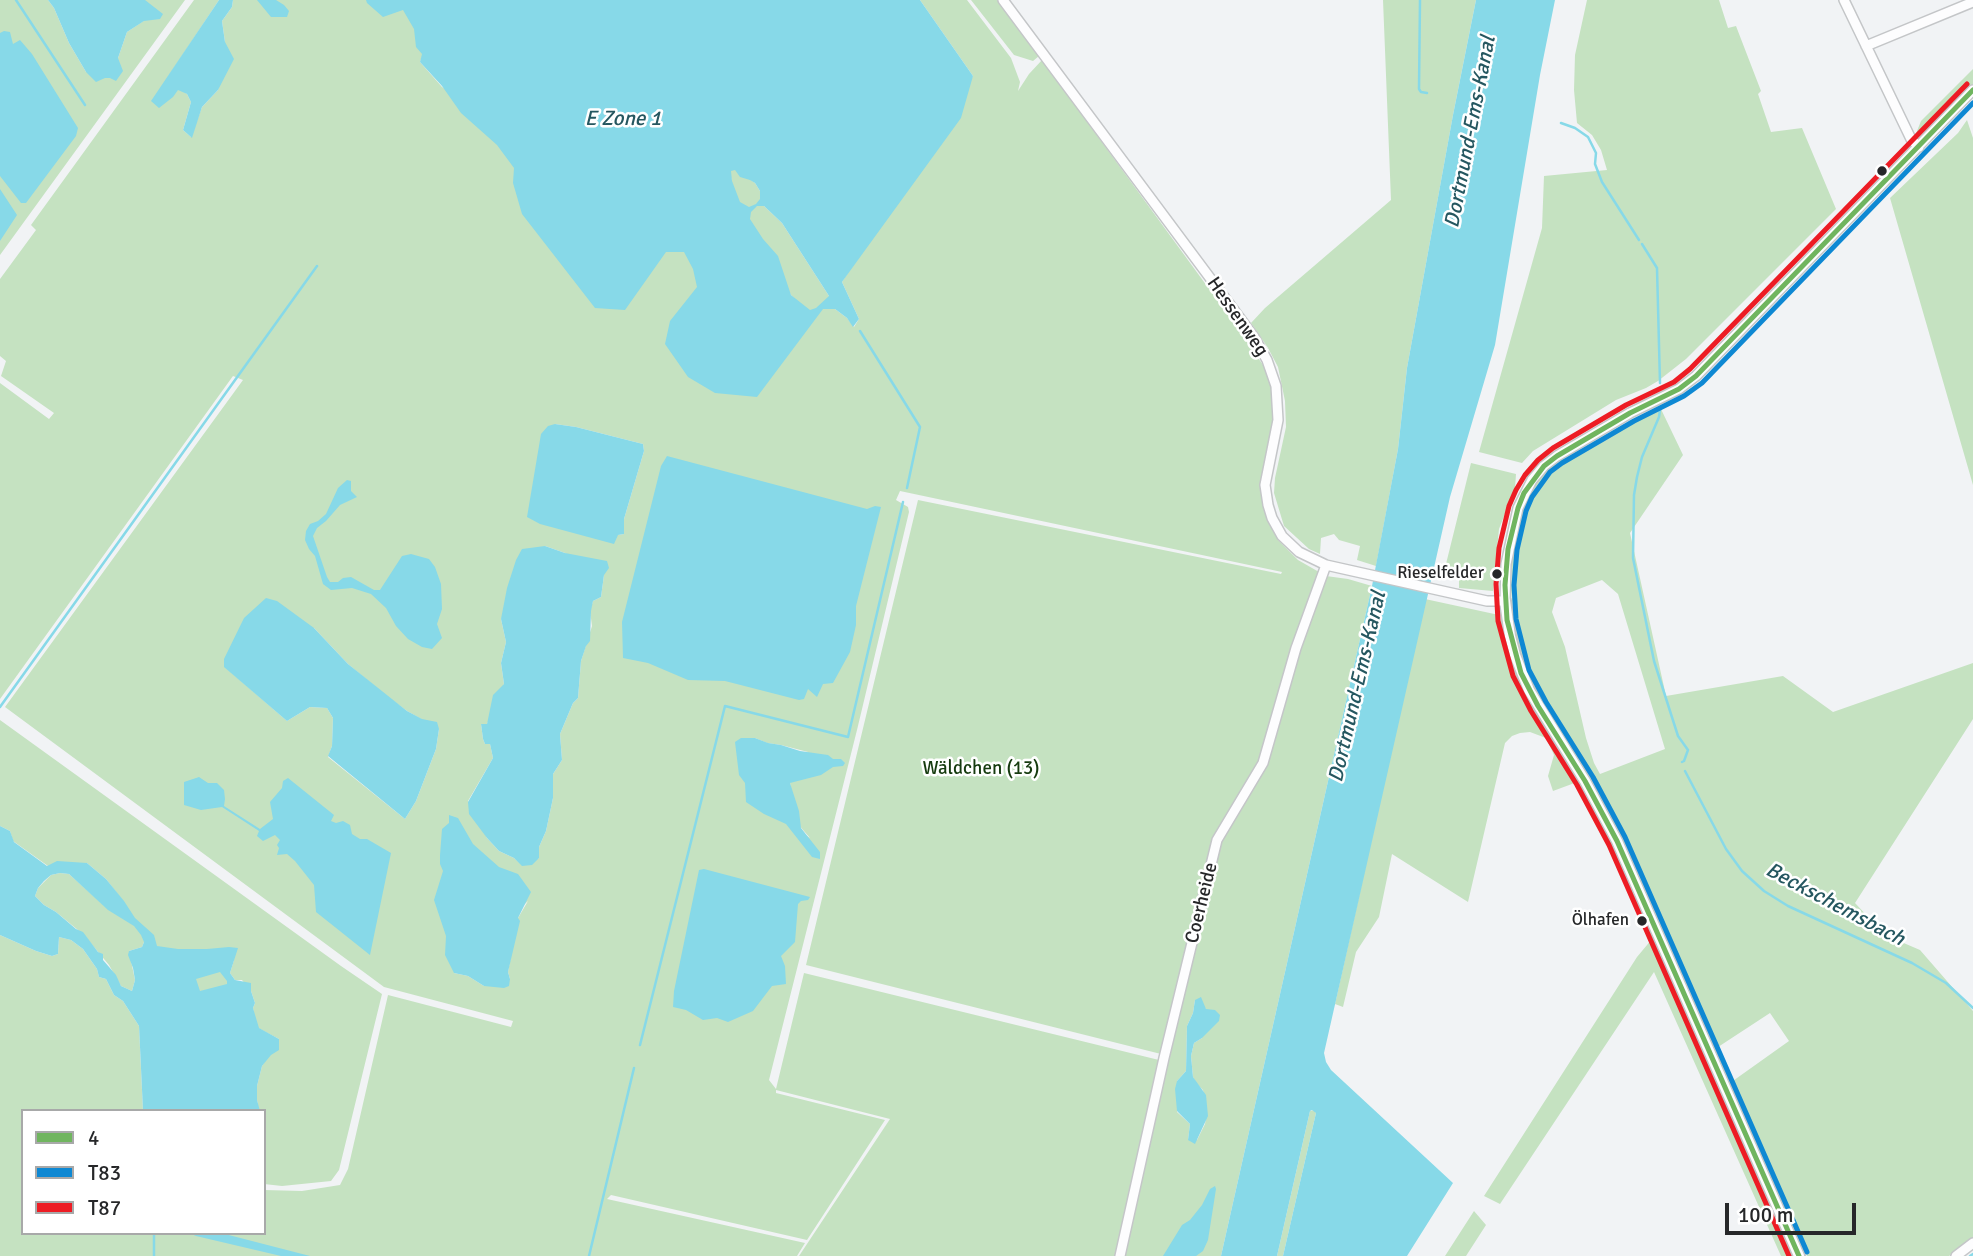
<!DOCTYPE html>
<html>
<head>
<meta charset="utf-8">
<style>
	body { margin:0 }
	#map { position:relative; width:1973px; height:1256px; overflow:hidden; background:#f1f3f5; font-family:Signika,sans-serif }
	canvas { display:block }
	.legend { position:absolute; left:21px; top:1109px; width:245px; height:126px; box-sizing:border-box; background:#fff; border:2px solid #a8a9a9; margin:0; padding:9px 12px; list-style:none; font-size:21px; color:#262729 }
	.legend li { display:flex; align-items:center; gap:14px; height:35px }
	.legend b { width:35px; border:2px solid #a8a9a9 }
	.scale { position:absolute; left:1725px; top:1203px; width:131px; height:32px; box-sizing:border-box; border:4px solid #262729; border-top:0; padding-left:9px; font-size:21px; line-height:24px; white-space:nowrap; color:#262729; -webkit-text-stroke:5px #fff; paint-order:stroke }
</style>
</head>
<body>
<div id="map">
<canvas width="1973" height="1256"></canvas>
<ul class="legend">
<li><b style="height:9px;background:#70b55f"></b>4</li>
<li><b style="height:9px;background:#0e88d3"></b>T83</li>
<li><b style="height:9px;background:#ed1c24"></b>T87</li>
</ul>
<div class="scale">100 m</div>
</div>
<script>
const context = document.querySelector('canvas').getContext('2d');
context.lineJoin = 'round';
function paint(path, color) {
  context.fillStyle = color;
  context.fill(path, 'evenodd');
}
function toPath(rows) {
  const path = new Path2D();
  for (const r of rows) {
    path.moveTo(r[0], r[1]);
    for (let i = 2; i < r.length; i += 2) path.lineTo(r[i], r[i + 1]);
  }
  return path;
}
function strokePath(path, color, width, dash) {
  context.strokeStyle = color;
  context.lineWidth = width;
  context.lineCap = dash ? 'butt' : 'round';
  context.setLineDash(dash || []);
  context.stroke(path);
}
function label(font, color, halo, rows, align = 'center') {
  context.font = font + ' Signika,sans-serif';
  context.lineWidth = 5;
  context.setLineDash([]);
  context.textBaseline = 'middle';
  context.strokeStyle = halo;
  context.fillStyle = color;
  for (const [text, x, y, turn = 0] of rows) {
    context.save();
    context.translate(x, y);
    context.rotate((+turn || 0) * Math.PI / 180);
    context.textAlign = isNaN(turn) ? turn : align;
    if (halo) context.strokeText(text, 0, 0);
    context.fillText(text, 0, 0);
    context.restore();
  }
}
paint(toPath([
	[0,0,48,0,54,8,69,43,86,72,118,58,127,32,145,20,138,0,185,0,0,255],
	[194,0,219,0,166,80,187,94,191,102,183,130,191,137,202,107,218,90,225,42,222,21,232,7,233,0,420,0,423,54,420,62,442,87,799,303,791,295,735,197,728,163,755,183,760,191,760,198,764,206,782,223,829,296,835,309,847,318,854,327,859,319,842,282,973,76,920,0,967,0,1011,58,1020,82,1018,91,1029,74,1042,60,1231,319,1270,375,1274,417,1261,489,1267,519,1278,540,1298,560,1326,576,1348,579,1372,586,1221,1256,1124,1256,1152,1136,1213,842,1161,1054,806,965,918,500,1281,574,1282,572,900,491,896,500,908,507,909,512,857,730,769,1080,776,1089,804,973,1159,1060,1116,1256,799,1256,890,1119,776,1090,776,1093,885,1120,807,1240,611,1195,607,1199,805,1243,797,1256,0,1256,0,935,36,951,52,956,58,954,59,937,71,940,83,949,97,969,99,977,106,979,114,995,123,1001,139,1026,143,1111,23,1111,23,1233,264,1233,264,1190,302,1191,340,1185,348,1169,388,995,511,1027,513,1021,384,987,5,707,243,380,233,376,0,699,0,383,49,419,54,413,1,376,6,361,0,356,0,279,36,230,31,225],
	[555,424,576,427,643,444,644,451,624,519,624,534,618,535],
	[545,546,565,553,604,575,601,597,593,601,590,611,592,626,581,661,578,698,573,703,560,734,562,760,553,774,553,798,546,831,539,847,539,858,522,865,514,858,499,851,487,838,468,801,493,758,490,744,485,744,483,739,481,724,487,724,504,684,501,663,506,642,501,619],
	[314,628,348,664,384,694,407,711,439,729,436,749,416,801,405,819,328,757,332,746,333,718,327,708,310,707,287,721,225,667],
	[755,738,767,743,781,745,808,752,790,783,797,823,810,838,777,817,748,786],
	[528,901,518,918,508,972,510,979,484,986,468,976,454,973],
	[1195,1000,1206,1009,1202,1038,1194,1043,1191,1056,1193,1077,1196,1083,1203,1090,1207,1112,1205,1124,1197,1140,1188,1140,1190,1124,1177,1112,1177,1081,1186,1071,1187,1026,1193,1013],
	[971,0,997,0,1039,56,1033,61,1014,55],
	[1383,0,1476,0,1453,115,1407,368,1398,449,1376,566,1357,560,1360,546,1339,540,1334,534,1321,538,1320,554,1309,549,1284,526,1274,493,1275,478,1286,427,1285,401,1278,367,1268,348,1251,323,1265,308,1391,200],
	[1587,0,1719,0,1728,28,1736,26,1761,91,1758,94,1771,132,1802,128,1836,209,1686,359,1658,381,1646,388,1616,400,1533,451,1522,463,1479,452,1542,228,1544,176,1607,170,1601,150,1592,135,1577,123,1574,90,1575,55],
	[1973,69,1973,84,1922,137,1915,136,1921,121],
	[1967,120,1973,138,1973,485,1890,198,1958,133],
	[1660,407,1683,455,1630,533,1666,696,1783,676,1833,712,1973,663,1973,719,1855,903,1885,935,1920,950,1973,1011,1973,1237,1949,1256,1807,1256,1730,1083,1789,1041,1770,1013,1715,1049,1641,883,1590,779,1546,706,1527,670,1516,637,1511,590,1512,556,1527,492,1541,471],
	[1602,580,1618,594,1665,749,1600,774,1594,763,1586,738,1565,647,1552,612,1556,598],
	[1471,463,1516,474,1515,488,1499,529,1493,591,1459,588,1459,580,1444,572],
	[1425,599,1499,615,1527,696,1580,781,1553,791,1548,776,1554,755,1546,738,1530,732,1520,733,1512,736,1505,743,1468,902,1392,854,1379,917,1356,952,1343,1007,1335,1004],
	[0,720,341,966,382,994,339,1170,331,1181,282,1186,264,1184,264,1111,259,1111,257,1100,257,1086,262,1066,279,1039,256,1027,253,1008,255,1003,251,991,242,980,235,980,230,973,234,960,191,958,144,942,142,947,129,951,135,980,132,991,121,986,109,965,84,935,56,912,44,905,35,896,38,888,51,875,60,873,69,874,108,909,123,901,106,879,87,863,48,866,13,841,10,831,0,826],
	[1652,939,1797,1256,1781,1256,1654,972,1500,1204,1484,1196,1637,957],
	[219,970,228,979,229,985,200,994,194,978],
	[1314,1110,1316,1113,1283,1256,1277,1256,1310,1111],
	[1474,1211,1486,1225,1466,1256,1445,1256]
]), '#c5e2c1');
paint(toPath([
	[48,0,145,0,163,14,160,19,144,21,127,32,118,58,123,71,116,81,110,78,105,78,96,82,86,72,69,43,54,8],
	[219,0,233,0,232,7,222,21,225,42,234,59,218,90,202,107,192,138,183,130,191,102,187,94,178,90,173,97,159,108,151,101],
	[257,0,276,0,284,5,289,11,287,17,271,17],
	[366,0,920,0,973,76,961,118,842,282,859,319,853,327,847,318,835,309,823,309,757,397,715,393,688,377,665,344,670,321,697,287,693,269,684,252,666,252,625,310,595,308,522,214,513,183,514,168,497,145,461,113,442,86,420,62,422,54,416,47,414,29,403,10,383,17,367,3],
	[735,170,740,177,750,180,755,183,760,191,760,199,756,204,749,207,740,202,732,181,731,171],
	[757,206,764,206,782,223,829,296,816,308,810,310,791,295,778,256,763,239,750,219,751,212],
	[1476,0,1555,0,1540,75,1495,345,1450,497,1324,1053,1326,1062,1331,1070,1453,1183,1407,1256,1283,1256,1316,1113,1312,1110,1310,1111,1277,1256,1221,1256,1372,586,1398,449,1407,368,1453,115],
	[4,31,10,32,13,44,20,40,32,54,78,128,76,136,26,203,21,203,0,176,0,33],
	[0,189,17,215,0,241],
	[555,424,576,427,643,444,644,451,624,519,624,534,618,535,614,544,540,524,527,517,541,434,548,426],
	[667,456,867,509,875,506,881,507,856,606,856,625,850,652,833,683,823,684,817,697,808,689,804,699,799,700,725,681,688,680,648,663,623,658,622,622,661,466],
	[347,480,351,481,351,491,357,497,340,505,326,521,317,528,313,536,327,577,330,582,338,582,343,578,351,577,374,590,380,590,402,556,411,554,429,559,435,567,441,584,442,609,437,624,442,638,432,649,422,647,408,639,396,626,386,608,371,594,352,588,331,590,323,584,315,556,309,549,305,540,306,531,310,524,318,521,326,514,338,488],
	[545,546,565,553,607,561,609,568,604,575,601,597,593,601,591,611,590,641,586,646,581,661,578,698,573,703,560,734,562,760,553,774,553,798,546,831,539,847,539,858,532,865,522,866,514,858,499,851,487,838,469,814,468,802,493,758,490,744,485,744,483,739,481,724,487,724,493,695,504,684,501,663,506,642,501,619,507,588,516,560,522,549],
	[266,598,277,601,314,628,348,664,407,711,422,719,437,722,439,729,436,749,416,801,405,819,328,756,332,746,333,718,327,708,310,707,287,721,224,667,224,659,244,618],
	[741,738,755,738,768,743,781,745,800,751,828,755,833,759,841,759,845,763,843,766,833,767,821,775,790,783,799,811,801,828,820,852,820,859,812,857,786,824,764,814,746,802,745,783,739,775,735,742],
	[199,777,208,783,217,783,224,790,225,799,224,806,260,829,273,819,270,802,282,788,283,781,288,778,334,815,331,821,336,823,343,821,350,825,352,834,360,839,367,839,391,853,370,955,316,912,314,885,295,861,287,854,277,855,279,848,277,845,280,840,275,835,263,841,257,836,259,831,222,807,201,810,184,805,184,782],
	[449,815,458,818,473,844,499,867,518,874,531,892,518,918,520,921,508,972,510,979,509,986,504,988,484,986,468,976,454,973,445,955,446,936,434,900,443,871,440,864,440,855,442,829,449,823],
	[0,826,10,831,14,842,47,866,57,861,87,863,106,879,124,901,135,918,154,935,157,946,178,949,207,949,229,947,238,948,230,973,235,980,251,983,251,991,255,1003,253,1008,259,1028,279,1039,279,1050,271,1055,262,1066,257,1086,257,1100,260,1111,143,1111,139,1026,123,1001,114,995,106,979,99,977,97,969,83,949,71,940,59,937,58,954,52,956,36,951,0,935],
	[60,873,69,874,108,910,134,926,141,935,144,942,142,947,129,951,128,955,133,968,135,980,132,991,121,986,116,975,103,960,103,954,98,952,83,932,76,929,56,912,44,905,35,896,38,888,44,881,51,875],
	[220,972,227,981,227,984,200,991,196,979],
	[704,869,810,897,808,900,801,901,798,904,795,942,781,956,785,966,786,984,772,986,753,1011,728,1022,717,1018,703,1020,686,1010,673,1007,674,991,699,870],
	[1201,997,1206,1009,1215,1010,1220,1015,1219,1021,1202,1038,1194,1043,1191,1056,1193,1077,1206,1095,1208,1116,1195,1144,1188,1140,1190,1124,1177,1111,1175,1089,1177,1081,1186,1071,1187,1026,1193,1013,1195,1000],
	[1215,1186,1216,1189,1208,1240,1203,1251,1196,1256,1163,1256,1182,1225,1190,1220,1202,1205,1210,1189],
	[189,1233,221,1233,310,1256,281,1256,196,1236]
]), '#87d9e8');
strokePath(toPath([
	[16,0,85,105],
	[1420,0,1419,89,1421,92,1427,93],
	[1561,123,1575,128,1588,137,1596,153,1595,164,1602,182,1639,240],
	[1642,244,1657,268,1660,383],
	[860,331,920,427,907,488],
	[1660,410,1659,417,1642,457,1637,477,1634,495,1633,558,1654,661,1678,736,1688,750,1684,761,1682,762],
	[0,707,317,266],
	[1685,771,1726,849,1742,871,1764,891,1788,906,1912,963,1946,983,1973,1008],
	[640,1045,725,706,848,737,903,502],
	[154,1233,154,1256],
	[589,1256,634,1068],
	[1970,1256,1973,1254]
]), '#87d9e8', 2.5);
const minor = toPath([
	[1003,0,1254,337,1267,360,1276,386,1278,420,1265,485,1268,505,1272,518,1282,536,1299,552,1326,565,1487,601,1505,601,1506,564,1518,508,1532,480,1544,466,1557,456,1630,413,1679,389,1696,376,1973,90],
	[1844,0,1911,139,1919,147],
	[1866,46,1973,2],
	[1120,1256,1164,1058,1217,840,1263,763,1296,648,1326,565],
	[1956,1256,1973,1243]
]);
const tertiary = toPath([
	[1505,601,1510,636,1515,655,1529,690,1585,781,1617,841,1799,1256]
]);
strokePath(minor, '#c4c6c8', 12);
strokePath(tertiary, '#c4c6c8', 14);
strokePath(minor, '#fdfdfe', 9);
strokePath(tertiary, '#fdfdfe', 10);
strokePath(toPath([
	[1799,1256,1617,841,1585,781,1538,706,1521,673,1507,620,1505,585,1508,549,1518,508,1524,493,1544,466,1557,456,1630,413,1679,389,1696,376,1973,90]
]), '#70b55f', 5);
strokePath(toPath([
	[1807,1252,1625,837,1593,777,1546,702,1529,670,1516,619,1514,585,1517,550,1526,511,1532,497,1550,472,1562,463,1634,421,1684,396,1702,383,1973,103]
]), '#0e88d3', 5);
strokePath(toPath([
	[1789,1256,1609,845,1577,785,1531,711,1513,676,1498,621,1496,584,1499,548,1509,506,1516,490,1525,475,1538,460,1553,448,1626,405,1674,382,1690,369,1967,84]
]), '#ed1c24', 5);
for (const [x, y, r, color] of [
	[1882,171,6,"#262729"],
	[1497,574,6,"#262729"],
	[1642,921,6,"#262729"]
]) {
  const dot = new Path2D();
  dot.arc(x, y, r, 0, 2 * Math.PI);
  context.fillStyle = color;
  context.fill(dot);
  strokePath(dot, '#fff', 2.5);
}
label('17px', '#262729', '#fff', [
	["Rieselfelder",1484,574],
	["Ölhafen",1629,921]
], 'right');
label('19px', '#262729', '#fff', [
	["Hessenweg",1237,317,55],
	["Coerheide",1202,903,-76]
]);
label('19px', '#163b0f', '#fff', [
	["Wäldchen (13)",981,769]
]);
label('italic 21px', '#255760', '#fff', [
	["E Zone 1",623,119],
	["Dortmund-Ems-Kanal",1471,132,-79],
	["Dortmund-Ems-Kanal",1358,687,-77],
	["Beckschemsbach",1835,905,28]
]);
</script>
</body>
</html>
